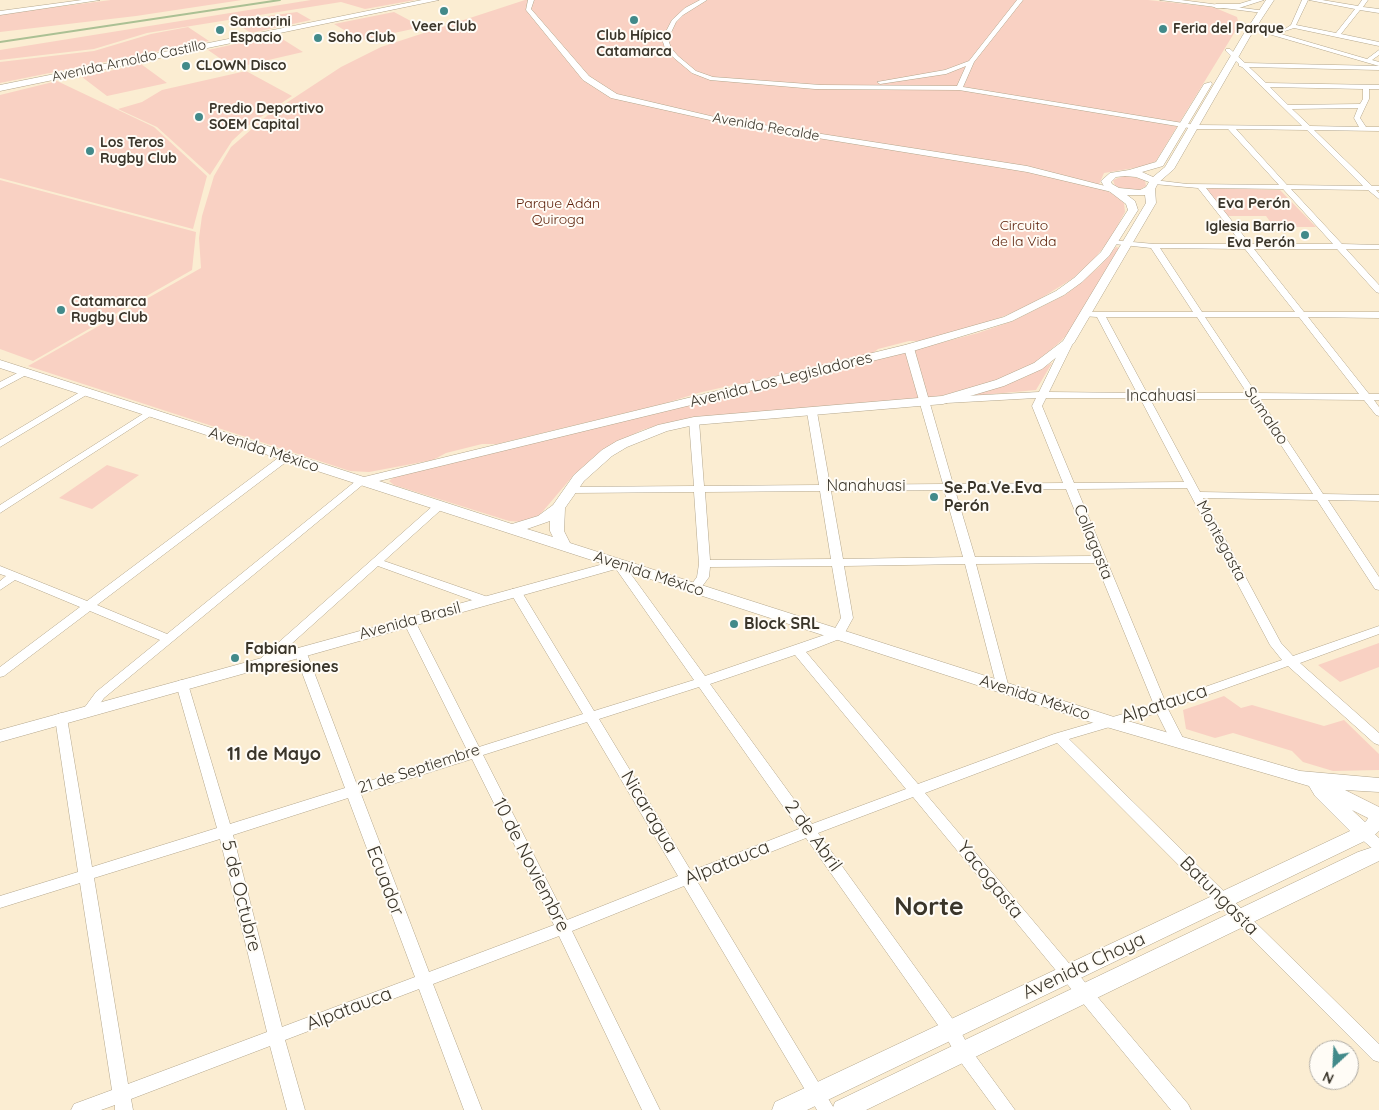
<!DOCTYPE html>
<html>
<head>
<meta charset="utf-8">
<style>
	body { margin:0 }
	#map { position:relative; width:1379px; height:1110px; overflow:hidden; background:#fbedd2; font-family:Quicksand,sans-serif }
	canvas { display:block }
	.north { position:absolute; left:1309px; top:1040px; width:50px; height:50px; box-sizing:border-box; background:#fffcf6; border:1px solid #b0aca4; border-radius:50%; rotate:205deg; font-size:14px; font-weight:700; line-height:20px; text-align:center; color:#3a352a }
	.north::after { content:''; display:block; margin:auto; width:18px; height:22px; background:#428a8a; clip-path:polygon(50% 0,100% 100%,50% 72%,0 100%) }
</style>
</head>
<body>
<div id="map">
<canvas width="1379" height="1110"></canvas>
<div class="north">N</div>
</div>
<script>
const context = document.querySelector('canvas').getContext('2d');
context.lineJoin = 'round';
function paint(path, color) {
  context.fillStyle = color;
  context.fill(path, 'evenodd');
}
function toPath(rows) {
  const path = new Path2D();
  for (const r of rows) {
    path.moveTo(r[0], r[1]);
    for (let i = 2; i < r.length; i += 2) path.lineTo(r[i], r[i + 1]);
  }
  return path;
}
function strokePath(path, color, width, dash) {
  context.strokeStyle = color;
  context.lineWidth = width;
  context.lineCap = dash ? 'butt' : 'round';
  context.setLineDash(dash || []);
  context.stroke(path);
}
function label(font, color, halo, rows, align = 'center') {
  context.font = font + ' Quicksand,sans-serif';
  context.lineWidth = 4;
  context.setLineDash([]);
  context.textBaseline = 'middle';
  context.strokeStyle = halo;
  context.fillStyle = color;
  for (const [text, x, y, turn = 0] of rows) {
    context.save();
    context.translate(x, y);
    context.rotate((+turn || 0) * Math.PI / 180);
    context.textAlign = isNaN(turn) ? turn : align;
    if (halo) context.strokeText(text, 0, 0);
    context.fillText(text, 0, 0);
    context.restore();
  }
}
paint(toPath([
	[111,0,242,0,136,16,0,32,0,14],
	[311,0,415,0,365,9,341,2,147,33,94,49,0,60,0,50],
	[525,0,1148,0,1213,7,1237,17,1238,21,1236,30,1156,161,1146,166,1104,173,1098,187,1116,195,1124,203,1125,212,1109,241,1094,259,1075,277,1027,307,989,322,922,341,909,341,878,349,873,353,744,384,733,385,698,393,663,404,497,444,482,444,446,453,433,460,369,472,350,471,28,366,201,268,199,238,202,216,214,176,231,147,268,115,341,67,381,47],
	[297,12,311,20,251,33,232,21],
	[394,12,422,27,361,40,334,24],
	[188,27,209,41,0,83,0,62,94,51,151,34],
	[276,35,303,52,234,68,208,50],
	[141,64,167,83,107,96,82,77],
	[246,71,292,96,249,125,232,141,210,175,157,127,118,109,142,102,162,90],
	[57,81,154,127,207,176,193,229,0,178,0,95],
	[1126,175,1145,180,1146,186,1139,190,1126,191,1115,186,1113,180],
	[0,180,196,232,192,270,33,361,0,349],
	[1212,188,1280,190,1316,227,1274,227,1266,216,1227,216,1206,189],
	[1116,247,1119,248,1069,332,1061,341,1034,364,998,380,941,396,914,400,662,424,642,430,602,450,572,477,538,517,523,522,509,521,394,485,389,481,396,476,894,355,978,333,1013,321,1065,295,1099,267],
	[1052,363,1036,390,971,396,1025,377],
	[107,465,139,475,92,509,59,498],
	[1379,643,1379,667,1340,682,1318,665],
	[1224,696,1241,708,1252,705,1324,726,1344,720,1379,754,1379,770,1333,771,1303,762,1292,751,1233,733,1215,738,1186,729,1183,710]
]), '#f9d1c3');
strokePath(toPath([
	[0,42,280,0]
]), '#abc094', 2);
const minor = toPath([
	[700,0,707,0,683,15,676,22,668,39,671,48,678,56,696,71,713,77,821,85,957,86,966,66,946,74,880,84,877,82,945,70,969,61,1017,0,1023,0,974,62,963,87,1195,125,1302,126,1242,67,1239,66,1239,64,1226,51,1226,49,1230,49,1245,63,1379,66,1379,70,1249,67,1266,83,1379,85,1379,89,1369,89,1369,99,1360,118,1366,127,1379,127,1379,131,1314,130,1372,186,1379,186,1379,190,1376,190,1379,193,1379,199,1368,190,1291,189,1342,244,1379,245,1379,249,1346,249,1379,285,1379,293,1376,292,1337,249,1254,249,1304,312,1379,312,1379,318,1308,317,1369,394,1379,394,1379,400,1374,400,1379,407,1379,416,1376,415,1364,400,1260,399,1323,494,1379,495,1379,501,1328,500,1379,577,1379,590,1375,589,1317,500,1203,498,1281,643,1293,656,1379,626,1379,634,1300,663,1379,733,1379,745,1374,743,1288,666,1168,709,1185,742,1183,745,1173,745,1157,713,1069,739,1379,1044,1379,1062,1373,1060,1057,743,925,793,1188,1104,1191,1110,1171,1110,913,797,818,833,957,1025,969,1047,1015,1110,996,1110,957,1057,945,1035,806,838,697,881,835,1110,817,1110,684,886,572,931,660,1110,642,1110,559,936,433,984,482,1110,464,1110,419,989,285,1040,305,1110,287,1110,270,1046,131,1099,133,1110,115,1110,115,1105,101,1110,71,1110,74,1104,112,1090,80,883,0,908,0,896,78,872,55,718,56,715,61,713,66,715,67,718,92,867,217,828,176,684,178,681,182,680,186,681,188,684,230,824,345,788,294,651,296,648,304,648,306,651,357,785,467,750,403,621,405,618,413,618,415,621,479,747,583,714,510,592,512,589,520,589,594,711,694,680,614,566,612,564,614,562,622,562,705,676,833,632,841,618,832,566,710,567,709,577,698,592,690,592,688,589,697,577,699,564,694,492,571,493,566,490,571,487,694,486,689,421,694,418,699,421,704,486,819,485,807,412,812,409,817,412,830,485,943,484,904,348,909,345,914,348,953,484,1063,483,1032,406,1036,398,946,403,941,400,946,397,1039,392,1063,343,1068,340,1073,343,1049,392,1137,393,1097,317,1083,316,1083,312,1193,312,1151,248,1114,244,1110,242,1111,240,1154,244,1242,244,1198,188,1154,184,1150,182,1154,180,1187,184,1279,185,1228,129,1195,129,959,90,815,89,710,80,692,73,674,58,665,48,662,39,672,20,685,8,700,0],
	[1270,87,1363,89,1363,99,1360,104,1288,105,1270,87],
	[1358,108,1354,118,1359,127,1310,126,1292,109,1358,108],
	[1236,129,1307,130,1363,186,1287,185,1236,129],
	[1206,188,1283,189,1333,244,1250,244,1206,188],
	[1160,248,1245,249,1295,312,1202,312,1160,248],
	[1106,317,1197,317,1247,393,1147,393,1106,317],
	[1205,317,1299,317,1359,394,1256,393,1205,317],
	[1046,398,1140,398,1184,482,1074,483,1042,406,1046,398],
	[1150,399,1251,399,1313,494,1200,492,1150,399],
	[1187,488,1270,645,1282,660,1165,701,1077,489,1187,488],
	[1066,489,1093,556,975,557,955,490,1066,489],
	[944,490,963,557,843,559,831,491,944,490],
	[820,491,831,559,710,560,705,492,820,491],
	[1096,563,1154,705,1054,734,918,784,806,652,842,638,853,618,844,566,965,564,997,688,999,691,1007,691,1009,688,976,564,1096,563],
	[795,655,906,789,812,824,710,684,795,655],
	[699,687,799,829,691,871,599,719,699,687],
	[587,722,678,876,567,920,483,755,587,722],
	[472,759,554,925,429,972,361,794,472,759],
	[348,798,415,977,282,1027,233,835,348,798],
	[220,839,267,1032,128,1084,94,878,220,839],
	[1302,0,1308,0,1296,25,1336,33,1355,9,1309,0,1322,0,1358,6,1362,0,1368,0,1363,7,1379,9,1379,13,1360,10,1341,34,1379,42,1379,46,1294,28,1285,31,1285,29,1291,25,1302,0],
	[1243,23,1367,59,1379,50,1379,55,1372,60,1379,62,1379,66,1241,26,1243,23],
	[25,369,28,370,28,374,0,389,0,382,25,369],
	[85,389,90,392,88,394,0,447,0,440,85,389],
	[149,410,154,413,152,415,0,513,0,505,149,410],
	[286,454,291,457,290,459,97,605,167,634,357,480,365,480,366,482,104,698,93,714,88,716,83,714,82,711,96,692,160,640,90,611,4,676,0,677,0,667,80,607,15,580,0,590,0,581,6,576,0,574,0,566,87,601,282,455,286,454],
	[439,503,444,506,443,508,384,561,488,597,490,600,488,603,480,603,378,566,270,663,262,663,260,660,262,657,435,504,439,503],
	[1364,828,1369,829,1379,838,1379,852,1374,850,1359,837,1357,833,1359,829,1364,828]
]);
const tertiary = toPath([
	[82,0,100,0,0,15,0,11,82,0],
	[528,0,534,0,531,9,589,76,617,94,719,118,1027,166,1117,189,1112,192,1027,172,719,122,611,98,583,80,526,10,528,0],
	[1160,0,1181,0,1266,11,1263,13,1160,0],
	[618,560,625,564,623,567,0,742,0,730,618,560]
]);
const secondary = toPath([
	[422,0,439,0,0,91,0,85,422,0],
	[1252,0,1264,0,1239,8,1216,8,1212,6,1216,4,1239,4,1252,0],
	[1266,0,1274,0,1251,35,1174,169,1158,183,1155,189,1156,203,1074,343,1042,369,1004,386,943,404,694,425,667,431,627,447,612,456,584,481,565,508,564,531,570,543,1114,717,1300,771,1379,778,1379,792,1345,790,1379,807,1379,831,1371,838,807,1110,772,1110,775,1102,1350,831,1315,796,1309,786,1103,726,0,368,0,360,364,477,905,345,1004,317,1056,291,1074,278,1101,252,1128,210,1126,204,1105,188,1101,181,1110,173,1129,170,1156,162,1204,84,1211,82,1212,84,1163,166,1142,172,1153,177,1165,167,1243,35,1266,0],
	[1125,176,1136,177,1149,182,1146,187,1140,190,1119,188,1112,184,1111,182,1116,177,1125,176],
	[1127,195,1145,195,1146,203,1063,341,1034,363,996,380,942,396,694,417,658,425,617,441,602,450,574,475,553,505,538,516,512,524,379,481,913,351,1012,321,1064,295,1082,282,1109,256,1138,210,1135,201,1127,195],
	[550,521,550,531,553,537,527,529,550,521],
	[1352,810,1368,818,1367,820,1365,822,1352,810],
	[1379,845,1379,861,866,1110,832,1110,835,1102,1358,852,1379,845]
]);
strokePath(minor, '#b4a78d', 1);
strokePath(tertiary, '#b4a78d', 1);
strokePath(secondary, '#b4a78d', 1);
paint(minor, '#fff');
paint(tertiary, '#fff');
paint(secondary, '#fff');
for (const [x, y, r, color] of [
	[444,11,5,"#428a8a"],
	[634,20,5,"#428a8a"],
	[1163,29,5,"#428a8a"],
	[220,30,5,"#428a8a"],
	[318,38,5,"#428a8a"],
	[186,66,5,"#428a8a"],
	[199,117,5,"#428a8a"],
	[90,151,5,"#428a8a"],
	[1305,235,5,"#428a8a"],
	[61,310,5,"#428a8a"],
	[934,497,5,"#428a8a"],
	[734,624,5,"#428a8a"],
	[235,658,5,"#428a8a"]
]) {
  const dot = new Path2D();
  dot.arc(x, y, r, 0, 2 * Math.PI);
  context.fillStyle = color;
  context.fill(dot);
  strokePath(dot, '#fffcf6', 2);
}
label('bold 14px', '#3a352a', '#fffcf6', [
	["Santorini",230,22],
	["Espacio",230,38],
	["Veer Club",444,27,"center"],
	["Feria del Parque",1173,29],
	["Club Hípico",634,36,"center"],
	["Catamarca",634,52,"center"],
	["Soho Club",328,38],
	["CLOWN Disco",196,66],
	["Predio Deportivo",209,109],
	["SOEM Capital",209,125],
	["Los Teros",100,143],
	["Rugby Club",100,159],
	["Iglesia Barrio",1295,227,"right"],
	["Eva Perón",1295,243,"right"],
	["Catamarca",71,302],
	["Rugby Club",71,318]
], 'left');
label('14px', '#3a352a', '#fffcf6', [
	["Avenida Arnoldo Castillo",129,61,-12],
	["Avenida Recalde",766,127,10]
]);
label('14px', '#5d210a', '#fffcf6', [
	["Parque Adán",558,204],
	["Quiroga",558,220],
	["Circuito",1024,226],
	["de la Vida",1024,242]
]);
label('bold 15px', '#3a352a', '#fffcf6', [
	["Eva Perón",1254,203]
]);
label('16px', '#3a352a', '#fffcf6', [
	["Avenida Los Legisladores",781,380,-14],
	["Incahuasi",1161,396],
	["Sumalao",1266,416,56],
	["Avenida México",264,450,18],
	["Nanahuasi",866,486],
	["Montegasta",1221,541,62],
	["Collagasta",1093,542,68],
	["Avenida México",649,574,18],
	["Avenida Brasil",410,621,-15],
	["Avenida México",1035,698,18],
	["21 de Septiembre",419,769,-18]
]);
label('bold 16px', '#3a352a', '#fffcf6', [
	["Se.Pa.Ve.Eva",944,488],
	["Perón",944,506],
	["Block SRL",744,624],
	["Fabian",245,649],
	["Impresiones",245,667]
], 'left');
label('bold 18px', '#3a352a', '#fffcf6', [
	["11 de Mayo",274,755]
]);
label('19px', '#3a352a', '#fffcf6', [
	["Alpatauca",1164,704,-18],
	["Nicaragua",649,812,59],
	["2 de Abril",813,836,54],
	["Alpatauca",727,863,-22],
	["10 de Noviembre",531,865,63],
	["Yacogasta",990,880,51],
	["Ecuador",385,881,69],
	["5 de Octubre",241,896,76],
	["Batungasta",1219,896,45],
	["Avenida Choya",1084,966,-25],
	["Alpatauca",349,1009,-21]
]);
label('bold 25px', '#3a352a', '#fffcf6', [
	["Norte",929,907]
]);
</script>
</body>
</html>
